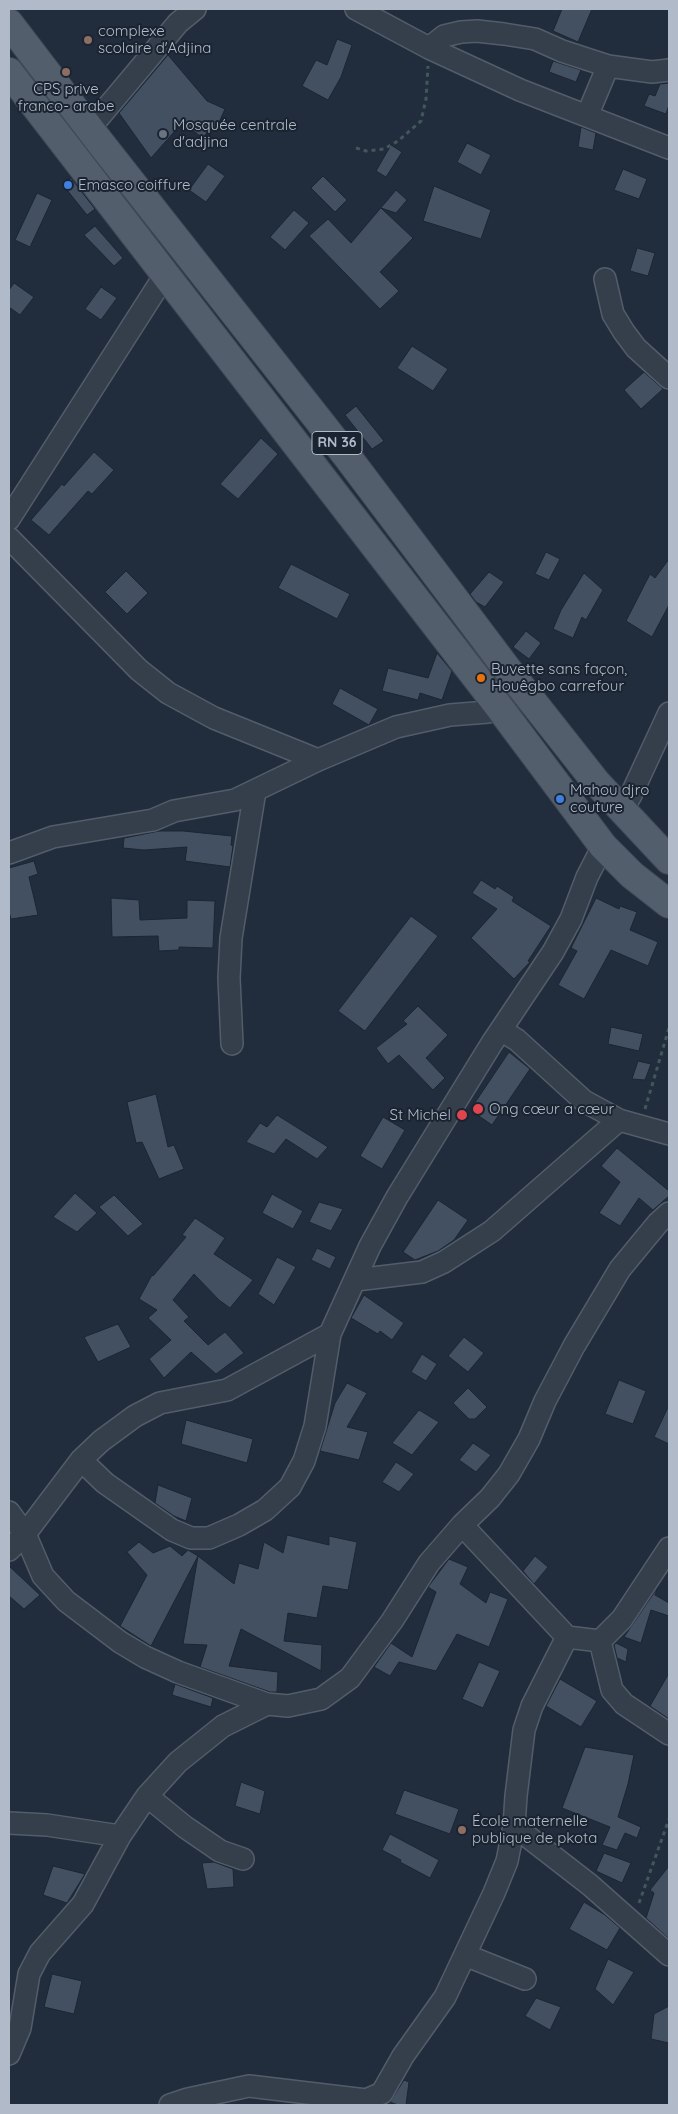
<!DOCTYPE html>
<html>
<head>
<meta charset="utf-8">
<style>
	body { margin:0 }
	#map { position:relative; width:678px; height:2114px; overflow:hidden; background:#212d3c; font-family:Quicksand,sans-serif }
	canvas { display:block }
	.frame { position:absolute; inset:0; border:10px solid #b0bac8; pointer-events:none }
</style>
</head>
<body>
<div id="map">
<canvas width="678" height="2114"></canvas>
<div class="frame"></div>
</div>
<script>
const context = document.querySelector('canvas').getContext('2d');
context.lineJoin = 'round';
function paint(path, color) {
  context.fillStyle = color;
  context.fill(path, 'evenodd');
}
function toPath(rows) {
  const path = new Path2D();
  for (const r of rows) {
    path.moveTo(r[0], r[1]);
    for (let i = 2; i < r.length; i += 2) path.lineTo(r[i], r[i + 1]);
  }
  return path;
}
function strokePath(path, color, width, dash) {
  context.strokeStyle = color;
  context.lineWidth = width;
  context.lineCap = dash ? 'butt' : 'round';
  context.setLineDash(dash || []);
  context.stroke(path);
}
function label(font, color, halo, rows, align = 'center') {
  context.font = font + ' Quicksand,sans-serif';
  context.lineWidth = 4;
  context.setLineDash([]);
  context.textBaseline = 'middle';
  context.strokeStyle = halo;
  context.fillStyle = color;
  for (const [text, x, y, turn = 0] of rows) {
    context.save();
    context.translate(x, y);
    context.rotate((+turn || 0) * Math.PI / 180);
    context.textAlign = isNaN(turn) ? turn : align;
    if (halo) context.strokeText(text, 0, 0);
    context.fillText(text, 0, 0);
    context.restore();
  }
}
const building = toPath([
	[562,9,592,9,578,42,553,31,562,9],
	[337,39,352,45,341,77,328,100,302,86,316,60,327,65,337,39],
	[168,55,207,101,225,109,216,129,211,127,203,138,182,123,151,158,119,113,168,55],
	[553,61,581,70,576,82,549,72,553,61],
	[669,83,669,105,666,114,644,106,649,94,655,96,660,84,669,83],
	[581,127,596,133,593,150,578,147,581,127],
	[467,143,491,155,481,175,457,162,467,143],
	[391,145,402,152,386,177,376,171,391,145],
	[208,164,225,176,206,202,189,190,208,164],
	[623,169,647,179,639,199,614,190,623,169],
	[323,176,347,200,335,212,311,188,323,176],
	[71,178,95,209,87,215,63,185,71,178],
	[434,186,491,210,481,239,423,221,434,186],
	[396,190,407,200,396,213,381,208,413,238,380,272,399,291,380,309,309,236,328,219,351,243,396,190],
	[37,193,52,200,30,247,15,240,37,193],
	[294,210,309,223,285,250,270,237,294,210],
	[95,226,123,258,114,266,84,235,95,226],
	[637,248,655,253,648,276,630,271,637,248],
	[14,283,34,297,20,315,9,307,9,290,14,283],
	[101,287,117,298,101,320,85,309,101,287],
	[412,346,448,369,433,391,397,368,412,346],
	[644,372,663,389,641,409,624,390,644,372],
	[356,406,384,441,372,449,345,415,356,406],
	[261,438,278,454,238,499,220,484,261,438],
	[94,452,114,470,92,494,88,491,49,535,31,520,62,484,64,486,94,452],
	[546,552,560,559,549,580,535,574,546,552],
	[669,559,669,605,652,637,626,621,650,574,655,578,669,559],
	[291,564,350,594,337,619,278,588,291,564],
	[126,571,148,593,127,614,105,592,126,571],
	[489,572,504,582,485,607,476,602,470,594,489,572],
	[584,573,603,590,586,620,582,617,573,638,553,629,561,610,584,573],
	[526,631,541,643,529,659,513,647,526,631],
	[437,653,452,671,442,700,420,693,418,700,382,691,388,668,428,678,437,653],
	[340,688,378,709,369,725,332,704,340,688],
	[159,831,183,831,232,836,231,845,233,846,230,867,185,861,187,847,144,850,123,848,124,838,159,831],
	[34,861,38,874,29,877,38,915,11,919,9,912,9,868,34,861],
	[481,880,495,889,497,886,514,897,512,901,551,926,528,961,530,962,514,979,471,938,497,909,472,893,481,880],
	[111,898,139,900,140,920,187,918,187,900,215,901,213,948,179,947,179,950,159,951,158,936,112,937,111,898],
	[596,898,619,909,620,906,637,912,630,930,658,942,648,966,611,950,584,999,558,985,577,951,571,948,596,898],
	[411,916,438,936,365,1031,338,1011,411,916],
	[418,1006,448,1035,426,1058,445,1078,433,1090,399,1055,388,1064,376,1048,407,1024,403,1021,418,1006],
	[611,1027,643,1034,639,1051,608,1044,611,1027],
	[509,1052,530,1069,492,1125,470,1110,509,1052],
	[638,1061,651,1064,645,1080,632,1079,638,1061],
	[156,1094,168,1147,174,1145,184,1169,159,1179,142,1142,136,1143,127,1102,156,1094],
	[277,1115,328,1147,317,1159,286,1139,274,1154,246,1142,260,1123,267,1127,277,1115],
	[383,1117,405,1130,382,1169,360,1156,383,1117],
	[617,1148,669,1191,669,1196,653,1210,639,1198,620,1226,599,1213,620,1182,601,1166,617,1148],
	[75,1193,97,1213,77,1232,53,1217,75,1193],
	[272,1194,303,1211,293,1229,262,1213,272,1194],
	[114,1195,143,1224,128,1236,99,1207,114,1195],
	[438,1200,468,1220,454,1240,438,1251,415,1260,403,1252,438,1200],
	[319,1202,343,1209,331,1231,309,1222,319,1202],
	[195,1218,225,1238,214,1254,253,1280,230,1308,219,1300,194,1274,173,1300,189,1317,184,1321,208,1345,225,1332,244,1353,216,1374,191,1352,164,1378,149,1359,171,1340,148,1318,157,1310,139,1299,152,1275,153,1276,186,1237,182,1235,195,1218],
	[317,1248,336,1257,330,1269,311,1260,317,1248],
	[277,1257,296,1267,274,1305,258,1294,277,1257],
	[364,1295,404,1323,392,1340,380,1331,378,1334,351,1318,364,1295],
	[118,1324,131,1347,98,1362,84,1337,118,1324],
	[464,1337,484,1353,468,1372,448,1356,464,1337],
	[422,1354,437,1364,426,1381,411,1372,422,1354],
	[619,1380,646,1391,633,1424,605,1414,619,1380],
	[347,1383,367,1393,347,1427,368,1432,359,1460,320,1451,335,1403,347,1383],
	[468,1388,487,1407,475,1419,469,1419,453,1403,468,1388],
	[669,1405,669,1444,654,1437,669,1405],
	[419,1410,439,1422,412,1455,392,1443,419,1410],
	[186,1420,253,1439,247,1463,181,1444,186,1420],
	[473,1443,491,1455,476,1472,459,1460,473,1443],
	[396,1462,414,1474,399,1492,382,1482,396,1462],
	[158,1485,192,1498,186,1521,174,1516,155,1503,158,1485],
	[287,1535,329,1545,329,1536,357,1542,348,1590,323,1586,317,1618,288,1613,284,1641,322,1645,321,1671,241,1629,229,1666,278,1672,277,1692,270,1692,200,1667,207,1645,183,1644,198,1556,234,1584,239,1563,258,1569,264,1542,283,1553,287,1535],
	[139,1542,153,1553,170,1546,182,1556,188,1550,198,1556,151,1646,120,1626,147,1575,127,1552,139,1542],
	[535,1556,548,1567,534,1584,523,1571,535,1556],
	[449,1559,468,1567,460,1584,486,1603,490,1592,508,1599,489,1647,457,1634,436,1671,399,1662,390,1676,374,1667,391,1643,412,1657,436,1592,428,1587,449,1559],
	[9,1566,40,1595,24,1609,9,1596,9,1566],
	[658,1587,655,1595,669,1603,669,1616,651,1610,641,1643,624,1637,658,1587],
	[616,1643,628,1649,626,1662,617,1658,614,1645,616,1643],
	[479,1662,500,1671,483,1708,462,1699,479,1662],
	[669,1673,669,1719,650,1706,669,1673],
	[560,1679,597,1701,581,1727,546,1706,560,1679],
	[175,1684,213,1698,211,1707,172,1695,175,1684],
	[585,1747,634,1755,628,1784,618,1817,641,1827,637,1838,625,1833,617,1850,602,1845,610,1827,562,1808,585,1747],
	[241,1782,265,1791,260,1814,235,1806,241,1782],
	[404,1790,459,1809,450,1834,395,1814,404,1790],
	[390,1834,439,1860,430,1878,400,1862,401,1860,382,1850,390,1834],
	[604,1853,631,1863,622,1883,596,1871,604,1853],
	[214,1862,233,1869,234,1887,207,1889,202,1863,214,1862],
	[53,1866,85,1874,67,1903,43,1895,53,1866],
	[669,1866,669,1939,646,1918,654,1893,650,1890,669,1866],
	[584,1902,605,1915,620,1928,607,1950,569,1929,584,1902],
	[608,1959,634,1972,613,2005,595,1989,608,1959],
	[52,1974,82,1981,74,2014,44,2007,52,1974],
	[536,1998,561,2007,550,2030,525,2016,536,1998],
	[669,2006,669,2043,651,2039,654,2014,669,2006],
	[404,2080,409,2082,406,2105,398,2105,390,2102,404,2080]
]);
paint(building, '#425061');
strokePath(building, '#1c2633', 1);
const minor = toPath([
	[356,9,429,48,520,90,669,148],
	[429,48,444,36,461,32,477,31,504,34,535,39,562,51,608,66,587,116],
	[608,66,652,72,669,70],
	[90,128,178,23,195,9],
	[605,279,613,314,624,332,636,348,669,378],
	[9,519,165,275],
	[9,538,139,670,168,693,214,718,318,760],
	[622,810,631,795,669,713],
	[9,853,53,837,153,820,174,811,235,800,318,760,396,727,450,715,488,712,499,707],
	[501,1030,517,1040,584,1101,619,1120,669,1134],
	[232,1044,229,978,231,938,255,791],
	[356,1280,422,1272,444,1262,492,1231,619,1120],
	[81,1460,105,1483,172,1530,191,1538,209,1538,239,1525,265,1510,290,1487,304,1461,315,1426,330,1334],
	[9,1512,25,1534,43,1576,66,1601,120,1642,145,1657,178,1672,267,1704,288,1706,321,1699,350,1678,392,1621,429,1563,462,1525,490,1498,509,1474,529,1439,545,1401,574,1346,620,1269,658,1223,669,1213],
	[462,1525,567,1637,600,1641],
	[9,1550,25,1534,81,1460,101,1441,135,1416,160,1403,227,1390,330,1334,370,1246,397,1197,492,1043,553,952,571,919,587,877,603,846],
	[600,1641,612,1690,624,1704,669,1734],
	[600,1641,622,1619,669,1548],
	[147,1796,185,1827,220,1851,243,1859],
	[9,1823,47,1825,120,1836],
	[514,1826,590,1885,669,1955],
	[465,1955,525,1979],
	[9,2054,20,2028,29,1974,40,1953,83,1904,120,1836,147,1796,178,1762,223,1726,267,1704],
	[170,2105,188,2099,249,2086,366,2100,382,2093,403,2056,445,1997,494,1893,507,1861,514,1826,516,1796,524,1730,532,1706,567,1637]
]);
const major = toPath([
	[9,23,99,141,346,455,514,678,596,782,669,860],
	[9,72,499,707,603,846,632,875,669,904]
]);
strokePath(minor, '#535d6a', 24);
strokePath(major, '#3e4855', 30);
strokePath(toPath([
	[356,148,366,151,384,149,398,141,421,121,426,99,428,66],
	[645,1109,669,1028],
	[639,1903,669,1819]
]), '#41585a', 3, [4, 4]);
strokePath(minor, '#353f4c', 21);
strokePath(major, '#535e6d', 28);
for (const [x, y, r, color] of [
	[88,40,5,"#8d6e63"],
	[66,72,5,"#8d6e63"],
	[163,134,5,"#6b7280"],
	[68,185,5,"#3f7fe0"],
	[481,678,5,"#e8710a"],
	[560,799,5,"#3f7fe0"],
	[478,1109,6,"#e0444e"],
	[462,1115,6,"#e0444e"],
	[462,1830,5,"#8d6e63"]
]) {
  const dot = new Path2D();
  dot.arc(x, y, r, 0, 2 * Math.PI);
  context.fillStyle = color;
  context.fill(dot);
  strokePath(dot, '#1a2431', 2);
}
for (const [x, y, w] of [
	[337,443,50]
]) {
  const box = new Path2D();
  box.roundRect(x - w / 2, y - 11.5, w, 23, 4);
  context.fillStyle = '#1a2431';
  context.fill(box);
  strokePath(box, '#b0bac8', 1);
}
label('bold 14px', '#b0bac8', null, [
	["RN 36",337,443]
]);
label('15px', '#b0bac8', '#1a2431', [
	["complexe",98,31],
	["scolaire d'Adjina",98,48],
	["CPS prive",66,89,"center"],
	["franco- arabe",66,106,"center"],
	["Mosquée centrale",173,125],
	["d'adjina",173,142],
	["Emasco coiffure",78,185],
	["Buvette sans façon,",491,669],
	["Houêgbo carrefour",491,686],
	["Mahou djro",570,790],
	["couture",570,807],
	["Ong cœur a cœur",489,1109],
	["St Michel",451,1115,"right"],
	["École maternelle",472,1821],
	["publique de pkota",472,1838]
], 'left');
</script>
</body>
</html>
